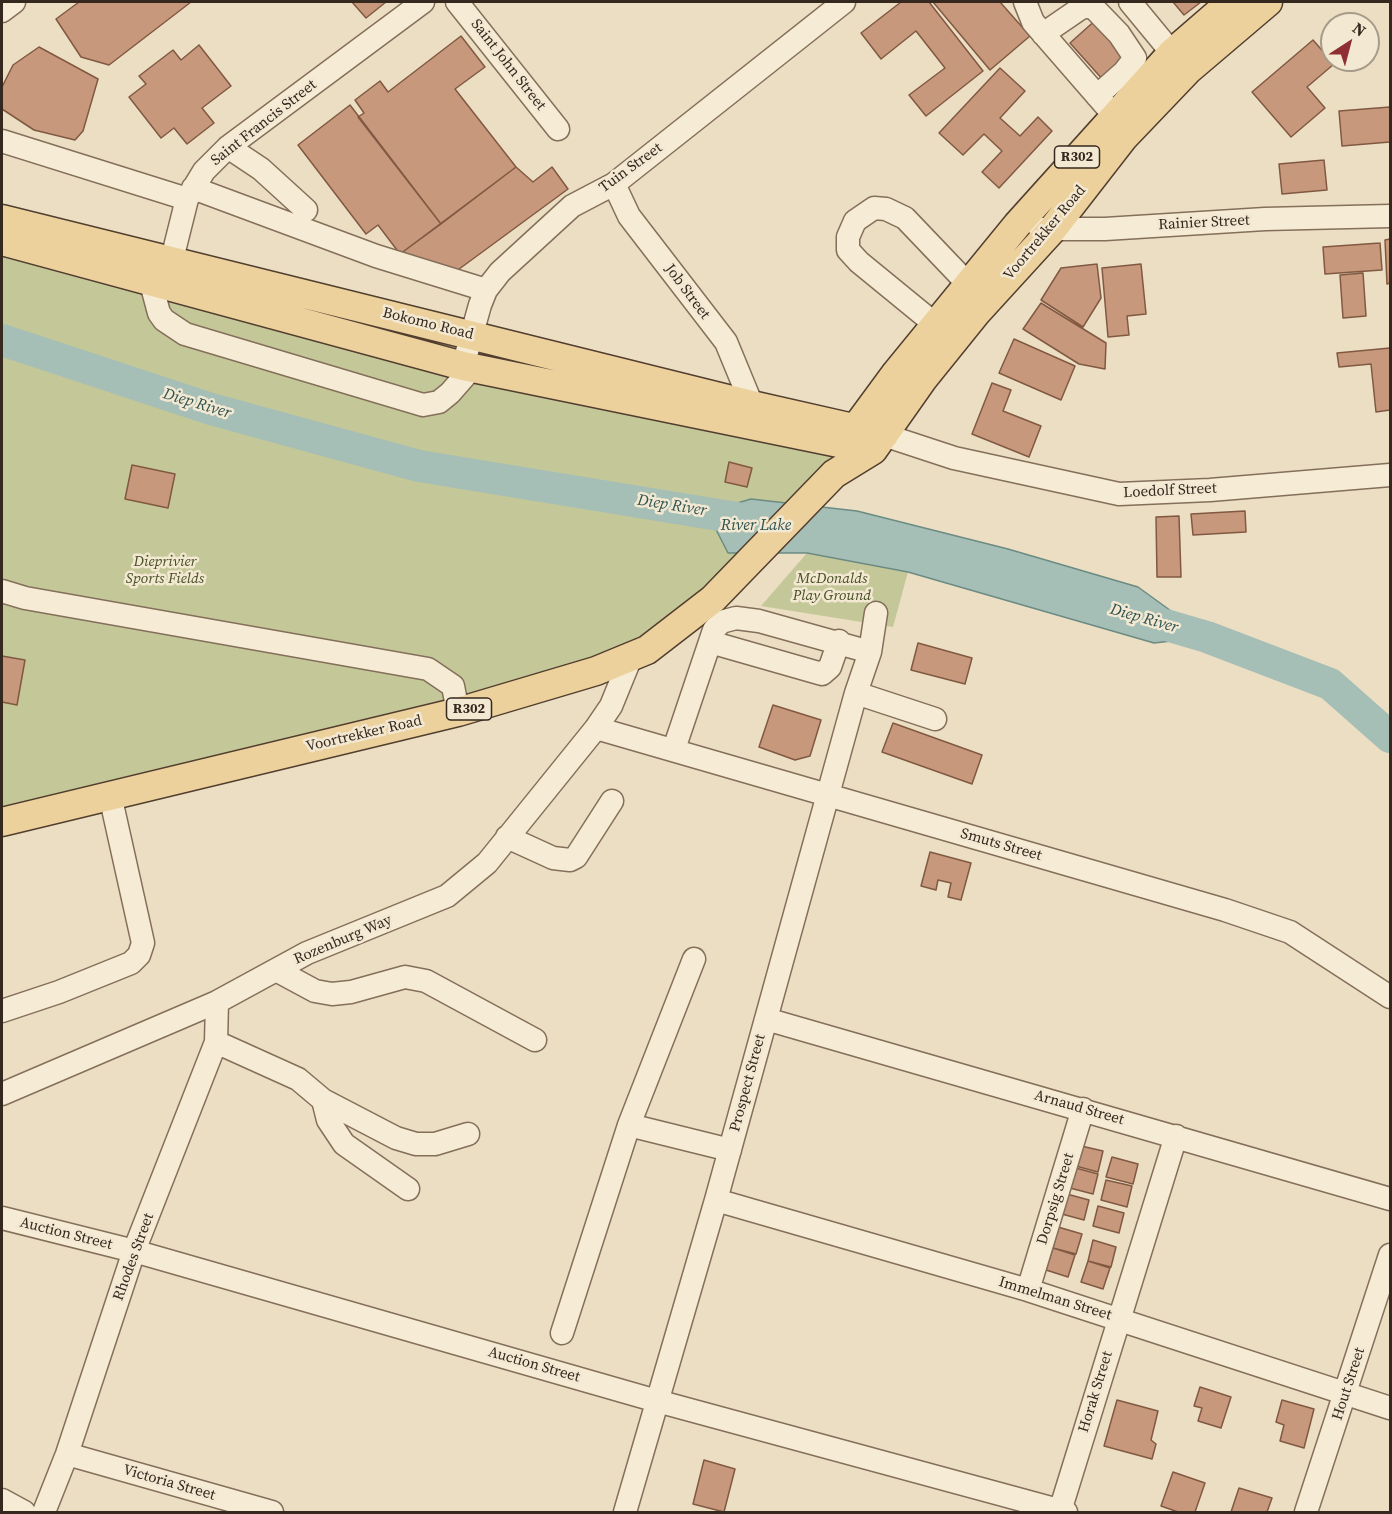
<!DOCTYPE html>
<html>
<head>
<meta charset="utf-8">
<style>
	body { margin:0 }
	#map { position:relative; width:1392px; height:1514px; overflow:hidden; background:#ebdec3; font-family:"Source Serif 4",serif }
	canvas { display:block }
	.frame { position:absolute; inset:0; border:3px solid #35281e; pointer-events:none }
	.north { position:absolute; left:1320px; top:12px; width:60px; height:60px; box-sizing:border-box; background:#f3e8d2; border:2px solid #a79b8a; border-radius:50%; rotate:36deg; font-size:16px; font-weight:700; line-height:24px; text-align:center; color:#35281e }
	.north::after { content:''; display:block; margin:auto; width:21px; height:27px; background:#8f2f33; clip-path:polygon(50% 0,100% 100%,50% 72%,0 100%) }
</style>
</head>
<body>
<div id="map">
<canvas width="1392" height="1514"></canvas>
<div class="frame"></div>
<div class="north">N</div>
</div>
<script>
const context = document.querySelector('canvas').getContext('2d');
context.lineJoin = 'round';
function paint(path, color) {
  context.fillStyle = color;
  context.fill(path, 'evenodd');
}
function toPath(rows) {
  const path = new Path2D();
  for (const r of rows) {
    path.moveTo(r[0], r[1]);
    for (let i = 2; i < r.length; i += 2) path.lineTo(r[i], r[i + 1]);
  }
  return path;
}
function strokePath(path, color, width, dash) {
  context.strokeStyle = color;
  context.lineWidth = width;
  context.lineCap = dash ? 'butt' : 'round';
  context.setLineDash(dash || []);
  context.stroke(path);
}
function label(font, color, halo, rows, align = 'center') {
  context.font = font + ' "Source Serif 4",serif';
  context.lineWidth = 5;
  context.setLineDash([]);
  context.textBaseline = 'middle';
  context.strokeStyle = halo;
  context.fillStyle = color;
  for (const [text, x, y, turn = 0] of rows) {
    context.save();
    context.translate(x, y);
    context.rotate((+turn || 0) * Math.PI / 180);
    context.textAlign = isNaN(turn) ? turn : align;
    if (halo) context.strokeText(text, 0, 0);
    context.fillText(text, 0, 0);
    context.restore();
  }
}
paint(toPath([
	[2,241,842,446,834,474,647,650,2,822],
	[807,553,908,572,893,627,761,606]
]), '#c4c898');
const water = toPath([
	[751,499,857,511,1008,549,1138,587,1207,637,1154,643,908,572,807,553,728,553,707,512,751,499]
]);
paint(water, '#a5beb6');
strokePath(water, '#6c8b83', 1.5);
strokePath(toPath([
	[2,340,211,409,419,466,749,520],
	[1166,625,1207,637,1330,684,1390,737]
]), '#a5beb6', 32);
const building = toPath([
	[79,2,191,2,109,65,81,57,56,19,79,2],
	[352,2,386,2,366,18,352,2],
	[901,2,929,2,983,71,926,116,909,95,945,68,916,31,881,59,861,33,901,2],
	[933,2,1000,2,1030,36,990,70,933,2],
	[1173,2,1201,2,1184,15,1173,2],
	[1099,17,1133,55,1104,81,1070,43,1099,17],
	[461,36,485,67,455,89,516,167,441,224,358,117,364,113,355,100,380,81,388,92,461,36],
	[1313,40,1334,64,1307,87,1325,108,1291,137,1252,92,1313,40],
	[199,45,231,86,202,108,214,123,187,144,174,128,161,138,129,97,146,84,139,76,173,50,181,60,199,45],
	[39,47,98,79,83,131,75,140,34,130,2,109,2,87,13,65,39,47],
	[1000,68,1025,91,1000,118,1020,136,1038,117,1052,131,999,188,982,172,1002,151,984,134,963,155,939,133,1000,68],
	[350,105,441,224,400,254,378,225,366,234,298,145,350,105],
	[1390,107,1390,142,1342,146,1339,111,1390,107],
	[1324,160,1327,190,1282,194,1279,164,1324,160],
	[516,167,533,182,552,167,568,189,451,275,400,254,516,167],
	[1390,239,1390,283,1387,284,1385,240,1390,239],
	[1380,243,1382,270,1325,274,1323,247,1380,243],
	[1097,264,1101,298,1083,327,1041,300,1061,268,1097,264],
	[1141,264,1146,314,1127,316,1129,335,1108,337,1102,268,1141,264],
	[1363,273,1366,316,1343,318,1340,275,1363,273],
	[1041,303,1106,343,1105,369,1079,364,1023,329,1041,303],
	[1014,339,1075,366,1061,400,999,373,1014,339],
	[1390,348,1390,410,1376,412,1371,364,1339,367,1337,353,1390,348],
	[992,383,1011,390,1003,411,1041,426,1029,457,972,434,992,383],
	[729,462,752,468,747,487,725,482,729,462],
	[132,465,175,474,168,508,125,499,132,465],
	[1245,511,1246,532,1193,535,1191,514,1245,511],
	[1179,516,1181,577,1157,577,1156,517,1179,516],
	[918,643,972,658,965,684,911,670,918,643],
	[2,656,25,660,17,705,2,702,2,656],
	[773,705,821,720,810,756,795,760,759,747,773,705],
	[893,723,982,755,972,784,882,752,893,723],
	[930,852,971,863,961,900,948,897,951,883,938,880,936,890,921,886,930,852],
	[1077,1145,1103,1151,1098,1172,1072,1165,1077,1145],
	[1112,1157,1138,1164,1133,1184,1106,1177,1112,1157],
	[1072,1167,1098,1174,1093,1194,1066,1187,1072,1167],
	[1106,1180,1132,1186,1127,1207,1101,1200,1106,1180],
	[1063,1193,1089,1200,1084,1220,1058,1213,1063,1193],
	[1098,1206,1124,1213,1119,1233,1093,1226,1098,1206],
	[1058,1227,1082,1234,1076,1254,1053,1248,1058,1227],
	[1093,1240,1116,1247,1111,1267,1088,1261,1093,1240],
	[1053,1248,1075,1255,1068,1277,1046,1270,1053,1248],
	[1088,1261,1110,1268,1103,1289,1081,1282,1088,1261],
	[1200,1387,1231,1397,1221,1428,1198,1421,1202,1408,1194,1406,1200,1387],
	[1117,1400,1158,1411,1151,1440,1156,1444,1152,1459,1104,1446,1117,1400],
	[1282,1400,1314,1409,1304,1448,1280,1441,1284,1425,1276,1422,1282,1400],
	[704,1460,735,1469,724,1512,693,1504,704,1460],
	[1173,1472,1205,1483,1195,1512,1178,1512,1161,1506,1173,1472],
	[1239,1488,1272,1498,1267,1512,1231,1512,1239,1488]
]);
paint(building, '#c7987b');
strokePath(building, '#815942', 1.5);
const minor = toPath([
	[457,2,558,129],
	[1025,2,1033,22,1106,106],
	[1130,2,1182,65],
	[2,11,14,2],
	[1043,34,1081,8,1092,6,1119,34,1135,58,1124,72,1097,96],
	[2,141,187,199],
	[228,147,261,169,306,210],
	[614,184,629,216,726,342,752,405],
	[193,188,376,256,486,290],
	[1040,229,1105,229,1265,219,1390,216],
	[168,275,187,199,204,171,228,147,423,2],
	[151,283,159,313,164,320,185,334,423,405,439,402,450,393,472,368],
	[936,325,859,262,848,250,848,237,855,221,874,208,886,209,905,218,968,284],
	[463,366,480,305,486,290,500,272,572,206,614,184,844,2],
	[884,435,954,458,1119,494,1210,490,1390,475],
	[2,591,25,598,428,669,453,686,458,712],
	[710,642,822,674,830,667,839,641],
	[856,693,935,719],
	[596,728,1225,910,1290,932,1390,997],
	[674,749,714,630,721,622,736,618,759,621,870,652],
	[507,837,553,858,570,860,576,857,612,801],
	[276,970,315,991,332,994,351,992,405,977,426,981,535,1040],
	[2,1011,59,992,131,963,139,955,143,943,110,795],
	[766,1019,1390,1199],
	[216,1042,298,1079,323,1100,328,1120,344,1144,408,1189],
	[2,1094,217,1002,307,953,447,896,487,863,596,728,611,706,631,657],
	[323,1100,396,1138,416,1144,435,1144,468,1134],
	[629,1125,730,1150],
	[716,1200,1028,1290,1390,1408],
	[2,1218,134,1251,657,1401,1066,1512],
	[1028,1290,1083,1109],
	[562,1333,629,1125,694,959],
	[67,1454,272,1512],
	[2,1500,24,1512],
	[1060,1511,1176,1136],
	[44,1512,67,1454,134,1251,216,1042,217,1002],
	[625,1512,716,1200,856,693,870,652,876,613],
	[1306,1512,1390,1255]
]);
const major = toPath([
	[2,219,752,405,884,435],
	[2,241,463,366,873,450],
	[846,441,896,373,1017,225,1172,53,1231,2],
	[2,822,458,712,596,671,647,650,713,599,834,474,873,450,923,379,977,312,1051,231,1124,137,1188,70,1268,2]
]);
strokePath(minor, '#846f5b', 25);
strokePath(major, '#523e2f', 31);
strokePath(minor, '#f6ebd5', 22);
strokePath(major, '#ecd19d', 28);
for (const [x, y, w] of [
	[1077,157,45],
	[469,709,45]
]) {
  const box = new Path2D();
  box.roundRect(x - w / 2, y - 11, w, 22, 4.5);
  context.fillStyle = '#f3e8d2';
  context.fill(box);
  strokePath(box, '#35281e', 1.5);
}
label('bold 14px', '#35281e', null, [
	["R302",1077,157],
	["R302",469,709]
]);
label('15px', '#35281e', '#f3e8d2', [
	["Saint John Street",508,65,52],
	["Saint Francis Street",264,123,-38],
	["Tuin Street",631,168,-36],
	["Rainier Street",1204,223,-3],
	["Voortrekker Road",1045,233,-50],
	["Job Street",687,292,53],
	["Bokomo Road",428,324,14],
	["Loedolf Street",1170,491,-3],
	["Voortrekker Road",364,734,-13],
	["Smuts Street",1001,845,16],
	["Rozenburg Way",343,940,-23],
	["Prospect Street",748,1083,-75],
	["Arnaud Street",1079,1108,16],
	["Dorpsig Street",1056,1199,-73],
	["Auction Street",66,1234,14],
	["Rhodes Street",134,1257,-70],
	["Immelman Street",1055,1299,17],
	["Auction Street",534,1365,16],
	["Hout Street",1349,1384,-72],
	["Horak Street",1096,1392,-73],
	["Victoria Street",169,1483,16]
]);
label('italic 15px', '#475026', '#f3e8d2', [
	["Dieprivier",165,562],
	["Sports Fields",165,579],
	["McDonalds",832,579],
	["Play Ground",832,596]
]);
label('italic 16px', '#2e5350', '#f3e8d2', [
	["Diep River",197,404,17],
	["Diep River",672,506,9],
	["River Lake",756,526],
	["Diep River",1144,619,16]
]);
</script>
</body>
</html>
